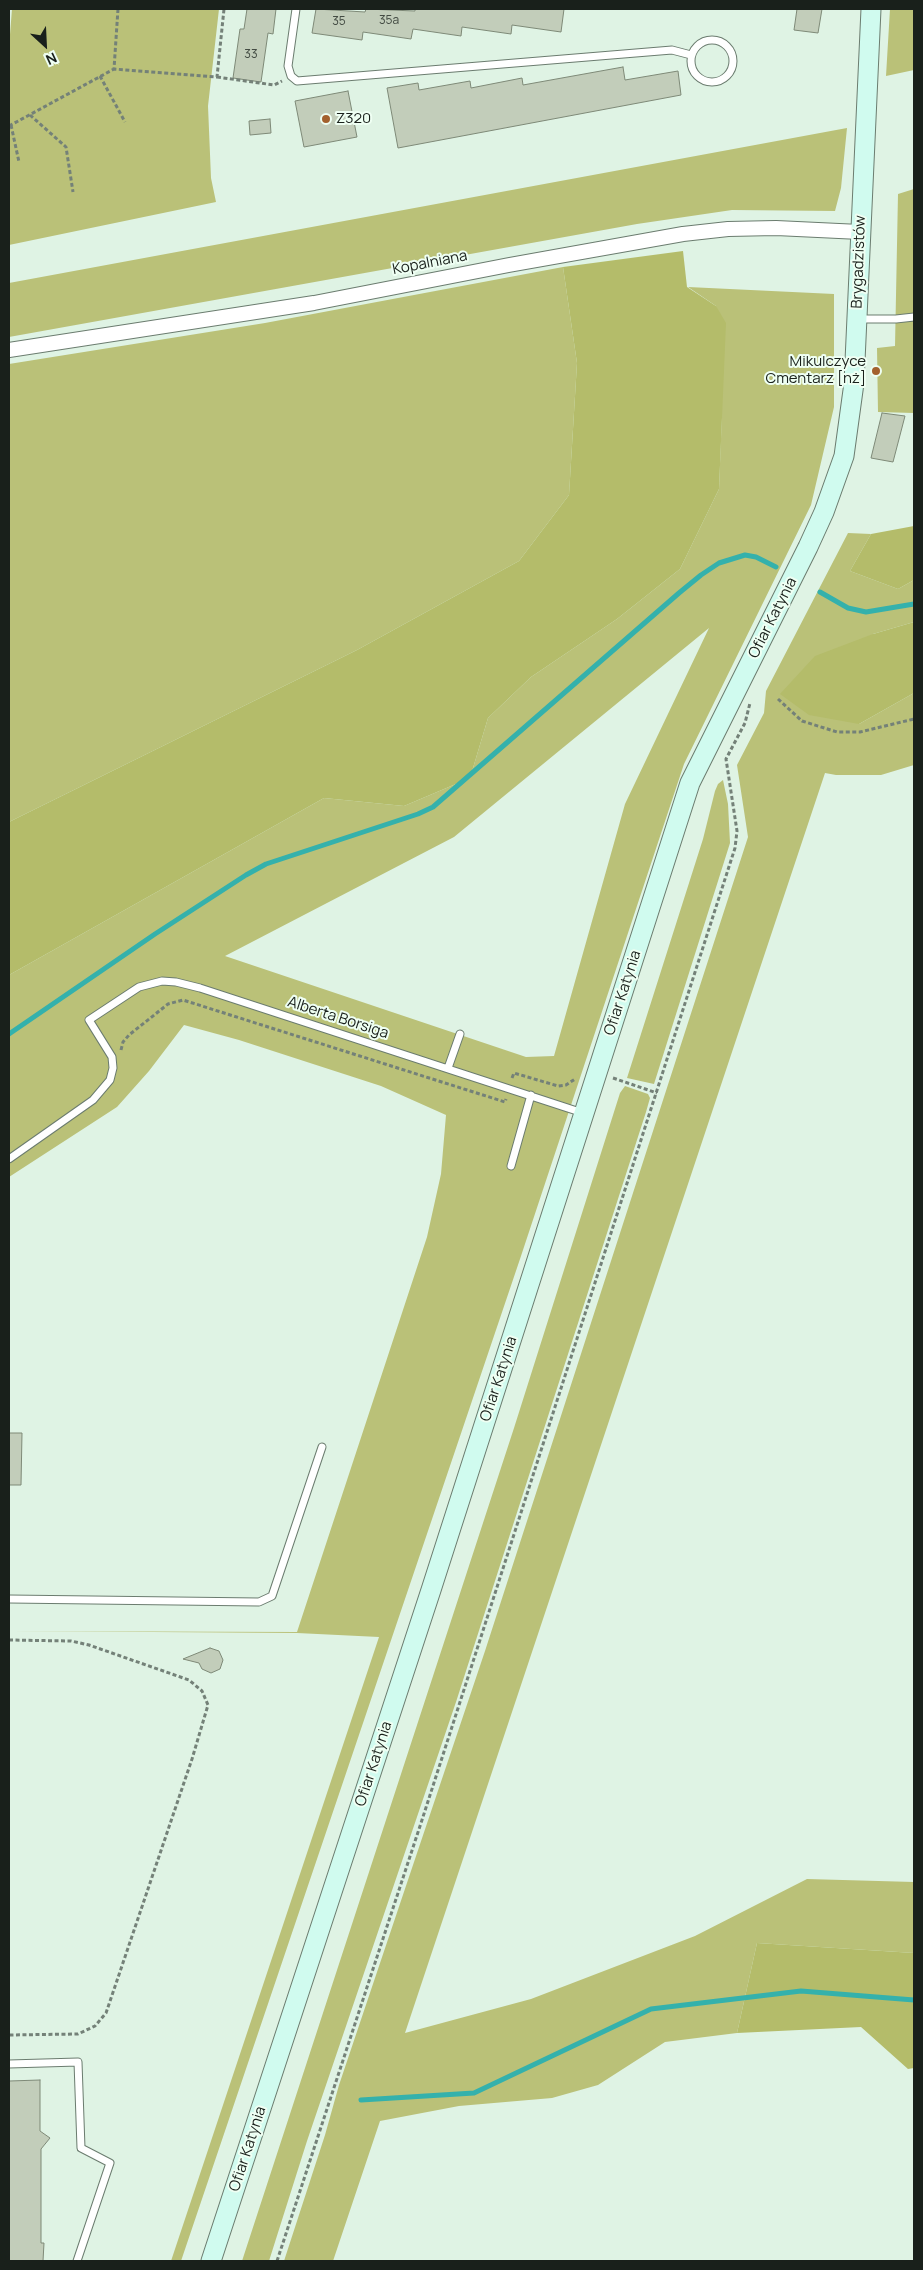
<!DOCTYPE html>
<html>
<head>
<meta charset="utf-8">
<style>
	body { margin:0 }
	#map { position:relative; width:923px; height:2270px; overflow:hidden; background:#dff3e4; font-family:Manrope,sans-serif }
	canvas { display:block }
	.frame { position:absolute; inset:0; border:10px solid #19201b; pointer-events:none }
	.north { position:absolute; left:20px; top:20px; width:50px; height:50px; -webkit-text-stroke:4px #effff3; paint-order:stroke; rotate:155deg; font-size:14px; font-weight:700; line-height:20px; text-align:center; color:#19201b }
	.north::after { content:''; display:block; margin:auto; width:18px; height:22px; background:#19201b; clip-path:polygon(50% 0,100% 100%,50% 72%,0 100%) }
</style>
</head>
<body>
<div id="map">
<canvas width="923" height="2270"></canvas>
<div class="frame"></div>
<div class="north">N</div>
</div>
<script>
const context = document.querySelector('canvas').getContext('2d');
context.lineJoin = 'round';
function paint(path, color) {
  context.fillStyle = color;
  context.fill(path, 'evenodd');
}
function toPath(rows) {
  const path = new Path2D();
  for (const r of rows) {
    if (r.length === 3) {
      path.moveTo(r[0] + r[2], r[1]);
      path.arc(r[0], r[1], r[2], 0, 2 * Math.PI);
      continue;
    }
    path.moveTo(r[0], r[1]);
    for (let i = 2; i < r.length; i += 2) path.lineTo(r[i], r[i + 1]);
  }
  return path;
}
function strokePath(path, color, width, dash) {
  context.strokeStyle = color;
  context.lineWidth = width;
  context.lineCap = dash ? 'butt' : 'round';
  context.setLineDash(dash || []);
  context.stroke(path);
}
function label(font, color, halo, rows, align = 'center') {
  context.font = font + ' Manrope,sans-serif';
  context.lineWidth = 4;
  context.setLineDash([]);
  context.textBaseline = 'middle';
  context.strokeStyle = halo;
  context.fillStyle = color;
  for (const [text, x, y, turn = 0] of rows) {
    context.save();
    context.translate(x, y);
    context.rotate((+turn || 0) * Math.PI / 180);
    context.textAlign = isNaN(turn) ? turn : align;
    if (halo) context.strokeText(text, 0, 0);
    context.fillText(text, 0, 0);
    context.restore();
  }
}
paint(toPath([
	[12,9,219,9,208,106,211,178,216,202,9,245,9,47],
	[890,9,914,9,914,70,886,76],
	[847,128,841,188,835,211,732,210,637,224,9,337,9,283],
	[914,189,914,413,878,412,877,348,895,346,898,194],
	[563,267,577,363,569,495,519,561,357,650,9,822,9,364,265,323],
	[688,287,834,294,834,407,811,505,684,764,520,1259,181,2261,171,2261,379,1637,297,1633,9,1631,297,1632,427,1237,441,1174,446,1115,381,1086,239,1040,184,1025,149,1071,117,1107,9,1177,9,975,324,798,404,806,470,778,488,718,531,677,617,619,680,569,719,489,722,413,716,306],
	[709,628,625,804,554,1056,526,1057,225,956,454,837],
	[848,533,871,534,850,571,898,589,914,580,914,622,873,634,859,724,914,693,914,765,881,775,836,775,825,773,405,2033,531,1999,695,1936,807,1879,914,1882,914,1953,757,1943,737,2033,665,2042,598,2085,552,2098,459,2106,380,2121,333,2261,284,2261,325,2135,339,2085,485,1651,748,837,737,765,764,713,766,691],
	[723,780,728,804,730,843,654,1084,627,1078,703,839,715,791,718,784],
	[625,1086,648,1094,650,1098,646,1112,456,1702,307,2141,269,2261,242,2261,514,1428,620,1093]
]), '#bac178');
paint(toPath([
	[683,251,687,287,716,306,726,323,719,489,680,569,617,619,531,677,488,718,470,778,404,806,324,798,9,975,9,822,357,650,519,561,569,495,577,363,563,267],
	[914,526,914,580,898,589,850,571,871,534],
	[914,622,914,693,859,724,809,715,780,694,815,656,873,634],
	[757,1943,914,1953,914,2068,908,2069,861,2027,737,2033]
]), '#b4bc6a');
strokePath(toPath([
	[820,592,848,608,866,612,914,604],
	[9,1034,155,934,246,875,266,864,418,814,433,807,679,593,701,575,719,563,745,555,756,557,776,567],
	[361,2100,474,2093,651,2009,801,1991,914,2000]
]), '#34b1ac', 5);
const building = toPath([
	[247,9,276,9,273,34,268,33,261,82,233,78,240,29,244,29,247,9],
	[316,9,365,12,366,9,415,11,415,9,564,9,561,32,512,25,511,34,462,27,461,36,413,29,411,39,363,32,362,40,312,33,316,9],
	[797,9,822,9,818,33,794,30,797,9],
	[623,67,625,80,678,71,681,95,398,148,387,88,418,83,419,90,470,81,471,88,522,78,523,85,623,67],
	[348,91,357,137,304,147,295,101,348,91],
	[270,119,271,133,250,135,249,121,270,119],
	[882,413,905,416,893,462,871,458,882,413],
	[9,1433,22,1433,21,1485,9,1485,9,1433],
	[210,1648,219,1651,223,1660,220,1669,211,1673,202,1669,199,1663,183,1659,210,1648],
	[40,2080,40,2131,50,2138,41,2149,41,2243,44,2243,43,2261,9,2261,9,2081,40,2080]
]);
paint(building, '#c2cdba');
strokePath(building, '#7e8977', 1);
const lane = toPath([
	[296,9,288,66,291,76,297,81,672,50,691,55],
	[712,61,21],
	[857,319,896,319,914,317],
	[448,1068,460,1034],
	[9,1159,93,1100,110,1080,113,1068,112,1057,89,1020,139,987,162,981,176,982,200,988,583,1113],
	[511,1166,531,1095],
	[9,1599,259,1602,272,1596,322,1447],
	[9,2064,78,2062,81,2148,110,2163,77,2261]
]);
const street = toPath([
	[9,350,314,303,509,265,683,234,728,229,776,228,860,232]
]);
const secondary = toPath([
	[211,2261,431,1590,690,783,808,547,824,512,844,456,854,383,871,9]
]);
strokePath(lane, '#6b7c6f', 9);
strokePath(street, '#6b7c6f', 16);
strokePath(secondary, '#6b7c6f', 21);
strokePath(toPath([
	[118,9,114,69,217,77,224,9],
	[100,76,125,122],
	[217,77,274,85,282,81],
	[30,115,66,147,73,192],
	[11,125,19,162],
	[9,126,114,69],
	[778,699,802,721,837,732,860,732,914,719],
	[121,1050,123,1042,129,1035,168,1004,183,1000,505,1102,506,1099],
	[512,1078,514,1073,558,1086,566,1085,575,1079],
	[613,1078,657,1093],
	[9,1640,71,1641,89,1645,189,1680,202,1691,208,1705,192,1759,106,2013,95,2026,78,2034,9,2035],
	[277,2261,422,1820,735,848,737,831,726,759,745,723,750,703]
]), '#748178', 3, [4, 2.5]);
strokePath(lane, '#fff', 7);
strokePath(street, '#fff', 14);
strokePath(secondary, '#d0fbef', 19);
for (const [x, y, r, color] of [
	[326,119,5,"#a3612e"],
	[876,371,5,"#a3612e"]
]) {
  const dot = new Path2D();
  dot.arc(x, y, r, 0, 2 * Math.PI);
  context.fillStyle = color;
  context.fill(dot);
  strokePath(dot, '#effff3', 2);
}
label('12px', '#434b43', null, [
	["35a",389,21],
	["35",339,22],
	["33",251,55]
]);
label('15px', '#19201b', '#effff3', [
	["Z320",336,119],
	["Mikulczyce",866,362,"right"],
	["Cmentarz [nż]",866,379,"right"]
], 'left');
label('15px', '#19201b', '#effff3', [
	["Brygadzistów",859,262,-88],
	["Kopalniana",430,263,-11],
	["Ofiar Katynia",773,618,-63],
	["Ofiar Katynia",623,993,-72],
	["Alberta Borsiga",338,1018,18],
	["Ofiar Katynia",499,1379,-72],
	["Ofiar Katynia",374,1764,-72],
	["Ofiar Katynia",248,2149,-72]
]);
</script>
</body>
</html>
